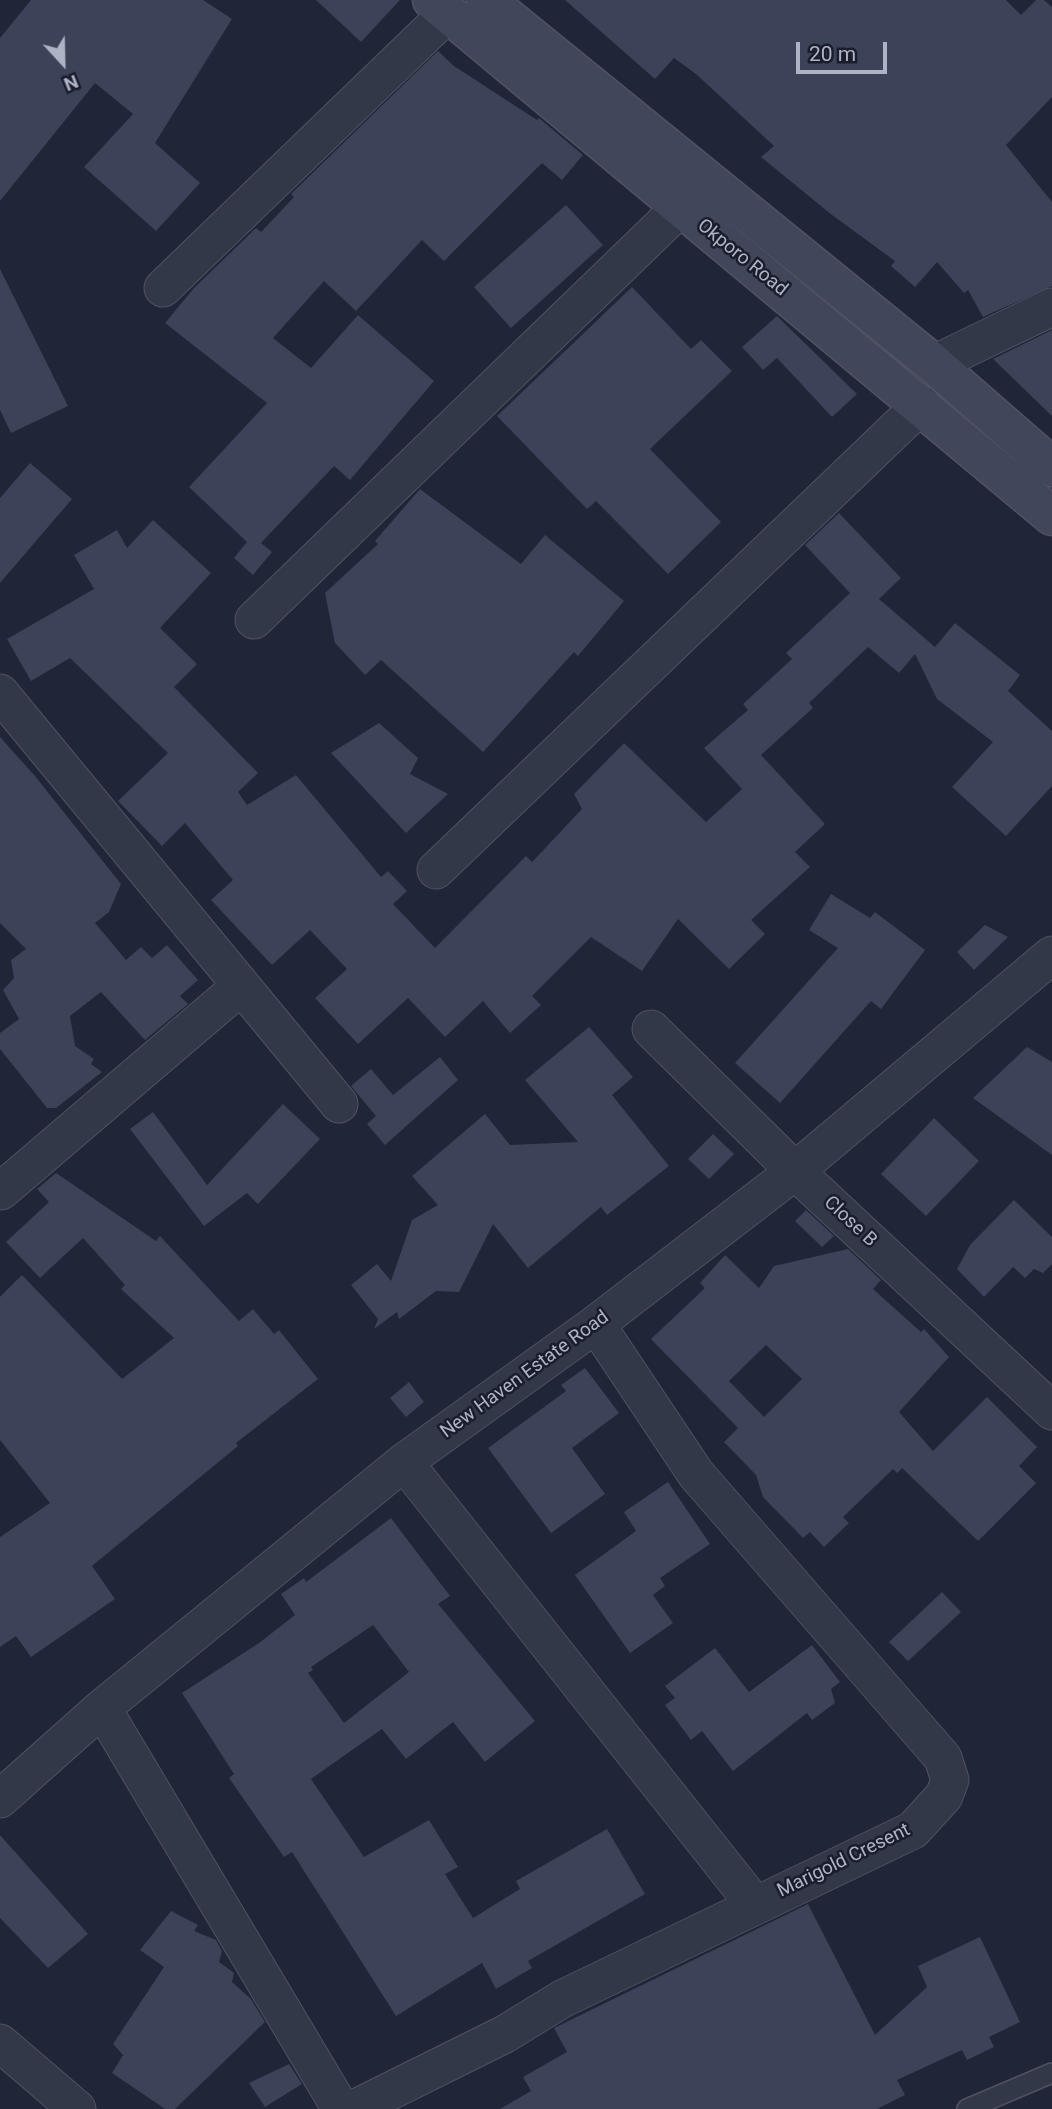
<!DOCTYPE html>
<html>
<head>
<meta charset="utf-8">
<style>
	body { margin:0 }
	#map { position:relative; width:1052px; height:2109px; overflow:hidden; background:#202537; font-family:Roboto,sans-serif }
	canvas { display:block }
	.north { position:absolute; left:28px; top:28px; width:70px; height:70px; -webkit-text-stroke:5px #191d2c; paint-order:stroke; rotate:158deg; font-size:19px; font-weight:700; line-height:28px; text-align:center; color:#aeb2c5 }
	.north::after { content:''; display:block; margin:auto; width:24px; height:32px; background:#aeb2c5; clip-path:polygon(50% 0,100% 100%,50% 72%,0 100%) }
	.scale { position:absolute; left:796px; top:42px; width:91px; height:32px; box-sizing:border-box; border:4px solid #aeb2c5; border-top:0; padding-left:9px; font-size:21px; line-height:24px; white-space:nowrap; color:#aeb2c5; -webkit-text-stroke:5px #191d2c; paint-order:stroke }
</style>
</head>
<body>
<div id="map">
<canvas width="1052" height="2109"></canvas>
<div class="north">N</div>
<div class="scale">20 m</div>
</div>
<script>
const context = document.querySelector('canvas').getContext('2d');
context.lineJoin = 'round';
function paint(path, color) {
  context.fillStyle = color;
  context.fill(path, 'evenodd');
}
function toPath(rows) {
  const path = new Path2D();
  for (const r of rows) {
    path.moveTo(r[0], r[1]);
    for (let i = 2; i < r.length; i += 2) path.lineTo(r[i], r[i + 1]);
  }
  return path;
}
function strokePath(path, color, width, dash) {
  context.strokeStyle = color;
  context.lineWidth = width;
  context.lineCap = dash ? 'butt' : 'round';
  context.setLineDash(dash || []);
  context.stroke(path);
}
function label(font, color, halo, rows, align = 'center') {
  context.font = font + ' Roboto,sans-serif';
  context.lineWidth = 5;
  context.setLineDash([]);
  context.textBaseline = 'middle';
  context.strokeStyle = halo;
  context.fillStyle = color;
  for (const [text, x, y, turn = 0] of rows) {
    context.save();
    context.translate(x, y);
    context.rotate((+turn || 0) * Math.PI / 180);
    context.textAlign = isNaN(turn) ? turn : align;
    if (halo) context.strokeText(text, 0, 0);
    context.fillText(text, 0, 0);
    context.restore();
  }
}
paint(toPath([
	[31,0,203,0,232,19,155,143,200,183,156,231,84,167,133,114,95,83,0,201,0,38],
	[316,0,400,0,361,42],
	[565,0,1006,0,1021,15,1036,0,1044,0,1052,7,1052,97,1006,145,1052,202,1052,286,983,317,968,290,964,293,937,262,915,287,891,266,895,261,832,215,761,157,774,146,696,74,674,58,655,79],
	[438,51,454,66,537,120,539,118,583,155,562,180,542,163,444,261,422,240,356,311,324,281,273,338,311,368,358,315,434,381,350,480,334,466,261,543,272,552,253,575,234,558,247,542,189,487,267,403,165,323,194,288,256,228,261,232,294,197,291,194],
	[566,205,603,245,511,328,474,287],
	[0,269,68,406,11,433,0,410],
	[632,287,691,349,701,340,732,371,650,449,721,522,668,574,596,501,587,509,497,416],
	[777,316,857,394,832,417,777,358,763,370,742,347],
	[1052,330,1052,416,993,359],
	[30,463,72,499,0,583,0,498],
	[420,489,521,564,545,535,624,601,578,656,574,652,483,752,381,660,365,675,335,643,325,593,378,544,375,541],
	[839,513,901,578,879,599,935,647,955,623,1020,675,1008,691,1052,731,1052,786,1006,836,952,787,993,742,937,699,915,654,899,673,868,647,809,703,813,708,761,755,825,824,795,852,810,867,751,920,765,934,729,969,678,919,642,971,591,937,532,996,541,1005,510,1033,483,1001,445,1037,408,998,358,1044,315,998,347,969,310,930,272,965,211,900,233,880,185,823,162,846,118,801,168,753,70,658,31,681,7,639,94,589,74,555,117,530,127,548,153,520,211,573,160,628,197,664,174,687,258,773,238,792,247,805,296,775,381,877,388,871,407,891,393,904,435,948,526,856,532,862,582,809,574,794,624,743,706,822,742,789,704,748,748,710,743,704,792,659,786,653,850,593,805,545],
	[379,723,418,758,410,774,448,794,406,833,331,753],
	[0,737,35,776,121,884,109,912,95,923,126,960,141,947,152,958,167,945,198,980,180,996,188,1004,145,1040,101,992,70,1016,75,1046,94,1059,91,1064,102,1072,56,1108,47,1108,0,1049,0,1033,19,1019,3,990,14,978,11,960,26,949,0,923],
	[831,894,870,918,875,912,925,950,881,1009,871,1001,780,1103,735,1063,838,948,809,930],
	[985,925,1008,937,974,970,957,952],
	[589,1027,633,1077,612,1095,669,1166,607,1215,601,1207,528,1268,493,1224,459,1292,436,1291,399,1319,397,1312,374,1329,378,1319,351,1285,377,1264,391,1281,412,1220,438,1205,412,1176,485,1114,510,1145,578,1142,525,1080],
	[1027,1047,1052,1062,1052,1155,973,1098],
	[440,1057,458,1080,385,1145,367,1124,376,1116,351,1086,371,1069,393,1095],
	[283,1104,320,1139,258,1204,247,1193,204,1226,130,1129,153,1112,207,1185],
	[934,1118,979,1161,926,1216,881,1174],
	[713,1134,734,1154,709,1179,688,1159],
	[56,1173,156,1241,160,1236,239,1321,253,1309,274,1334,279,1330,318,1379,236,1443,238,1446,92,1566,115,1599,31,1657,16,1636,0,1647,0,1537,50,1503,0,1440,0,1297,22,1275,122,1379,174,1338,121,1289,125,1285,83,1238,40,1278,6,1242,49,1202,37,1189],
	[1014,1200,1052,1237,1052,1264,1043,1273,1034,1269,1025,1278,1013,1267,984,1297,957,1269,970,1245],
	[806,1210,834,1236,822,1247,795,1221],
	[848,1249,881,1280,873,1289,921,1332,924,1329,949,1357,899,1412,933,1451,987,1397,1037,1447,1019,1466,1036,1483,978,1541,902,1468,897,1473,893,1469,843,1517,849,1523,824,1547,810,1532,803,1538,763,1497,756,1475,724,1442,738,1428,651,1339,705,1288,700,1283,725,1255,759,1288,774,1266],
	[766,1345,802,1379,764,1417,729,1381],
	[585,1368,619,1413,572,1448,605,1494,551,1533,488,1448,566,1391,561,1385],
	[409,1382,424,1402,406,1417,390,1398],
	[668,1482,710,1544,660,1578,665,1586,653,1595,673,1623,630,1653,575,1575,636,1531,624,1512],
	[391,1518,450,1596,438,1604,535,1721,485,1762,453,1722,406,1759,382,1729,311,1779,364,1857,429,1820,458,1867,445,1874,473,1918,520,1889,516,1881,607,1829,645,1894,528,1961,532,1968,496,1989,482,1963,396,2016,292,1852,284,1857,229,1778,234,1774,182,1693,259,1643,295,1615,281,1594,304,1578,306,1582],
	[373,1625,409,1672,344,1723,308,1673,313,1670,311,1667],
	[942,1592,961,1612,908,1661,889,1642],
	[812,1645,840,1682,831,1689,835,1703,812,1720,807,1713,733,1771,702,1731,691,1740,665,1705,675,1698,665,1686,715,1648,749,1692],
	[0,1835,88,1934,48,1968,0,1918],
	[808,1904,875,2035,927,1987,918,1966,980,1937,1020,2022,989,2037,994,2047,967,2060,962,2050,897,2080,905,2095,877,2109,500,2109,531,2091,523,2077,567,2052,554,2028],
	[171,1911,198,1925,194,1931,216,1940,222,1951,219,1962,234,1973,232,1982,251,1999,265,2022,175,2109,165,2109,112,2073,123,2055,113,2044,164,1967,140,1950],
	[289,2064,302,2084,265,2107,249,2083]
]), '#3c4258');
const service = toPath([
	[967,2109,1052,2073]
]);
const minor = toPath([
	[163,288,447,14],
	[934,364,1052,307],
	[254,620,680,208],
	[0,693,339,1104],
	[436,870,921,405],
	[651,1029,795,1171,1052,1411],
	[1,1191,241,986],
	[404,1462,755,1905],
	[102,1708,341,2109],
	[0,1799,102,1708,404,1462,596,1324,795,1171,1052,955],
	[0,2043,77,2109],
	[354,2109,505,2034,562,1999,913,1830,944,1796,950,1780,943,1758,696,1474,596,1324]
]);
const secondary = toPath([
	[432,0,1052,516],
	[486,0,934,364,1052,467]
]);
strokePath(service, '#4e5263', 22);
strokePath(minor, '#4e5263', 39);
strokePath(secondary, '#4e5263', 41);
strokePath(service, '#333848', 19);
strokePath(minor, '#333848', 37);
strokePath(secondary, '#41465b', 38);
label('19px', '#aeb2c5', '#191d2c', [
	["Okporo Road",742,258,39],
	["Close B",850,1222,43],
	["New Haven Estate Road",525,1375,-36],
	["Marigold Cresent",844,1861,-26]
]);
</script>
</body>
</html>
